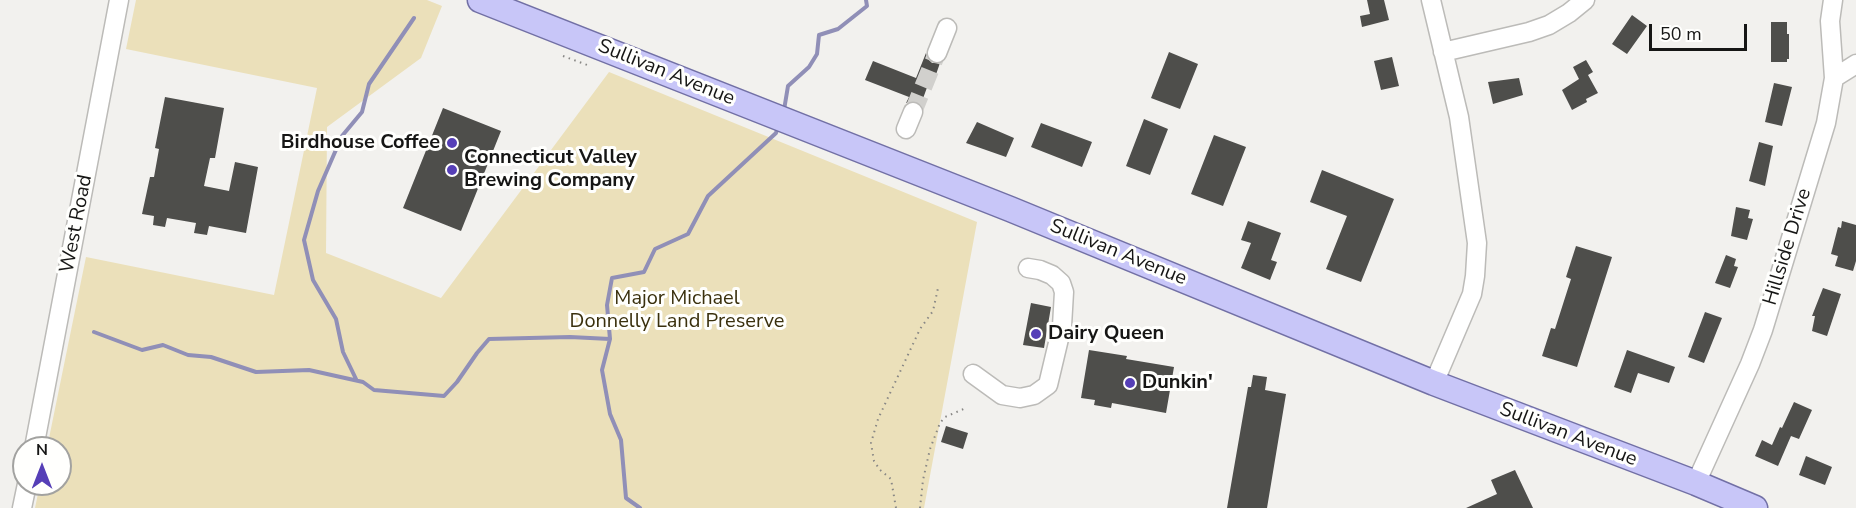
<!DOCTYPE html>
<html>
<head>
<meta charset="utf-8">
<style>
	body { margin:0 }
	#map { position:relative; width:1856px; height:508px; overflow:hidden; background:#f2f1ee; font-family:"Nunito Sans",sans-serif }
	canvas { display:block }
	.north { position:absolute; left:12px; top:436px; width:60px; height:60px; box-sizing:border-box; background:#fffffd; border:2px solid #a2a2a0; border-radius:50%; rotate:0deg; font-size:16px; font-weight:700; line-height:24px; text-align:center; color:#161615 }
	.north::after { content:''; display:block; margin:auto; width:21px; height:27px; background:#563fb7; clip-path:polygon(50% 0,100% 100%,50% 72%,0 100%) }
	.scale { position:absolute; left:1649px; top:24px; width:98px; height:27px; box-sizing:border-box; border:3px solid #161615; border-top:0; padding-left:8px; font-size:18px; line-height:21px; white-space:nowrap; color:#161615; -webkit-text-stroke:4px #fffffd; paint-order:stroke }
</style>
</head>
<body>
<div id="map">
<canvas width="1856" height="508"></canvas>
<div class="north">N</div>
<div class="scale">50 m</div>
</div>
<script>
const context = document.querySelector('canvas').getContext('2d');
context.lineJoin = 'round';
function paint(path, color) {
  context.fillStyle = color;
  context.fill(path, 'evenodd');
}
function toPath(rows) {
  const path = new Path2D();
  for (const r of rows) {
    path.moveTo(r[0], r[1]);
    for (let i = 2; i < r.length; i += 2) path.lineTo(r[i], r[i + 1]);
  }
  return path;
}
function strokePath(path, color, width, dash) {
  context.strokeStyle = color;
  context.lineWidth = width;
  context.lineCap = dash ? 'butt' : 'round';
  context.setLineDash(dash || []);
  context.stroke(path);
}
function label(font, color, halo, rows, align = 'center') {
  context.font = font + ' "Nunito Sans",sans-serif';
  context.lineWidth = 6;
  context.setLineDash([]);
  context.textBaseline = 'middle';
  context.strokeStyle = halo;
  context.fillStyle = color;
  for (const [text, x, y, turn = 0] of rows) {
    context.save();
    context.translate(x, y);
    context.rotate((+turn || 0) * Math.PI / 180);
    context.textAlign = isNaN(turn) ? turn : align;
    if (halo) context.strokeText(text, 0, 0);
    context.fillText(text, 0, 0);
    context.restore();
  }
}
paint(toPath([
	[136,0,427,0,442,6,421,58,327,127,326,253,441,298,609,72,977,222,924,508,35,508,40,484,60,484,60,448,47,448,86,257,274,295,317,88,126,49]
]), '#ebe0ba');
strokePath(toPath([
	[784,110,788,86,809,67,817,54,819,35,838,29,867,6,866,0],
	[94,332,142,350,163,345,188,355,211,357,256,372,309,370,363,382,374,390,444,396,457,382,477,353,489,339,570,337,610,339],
	[356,379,343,352,336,319,313,280,304,240,318,191,342,136,362,112,369,84,414,18],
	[640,508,626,498,621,440,610,414,602,370,610,339,607,305,612,278,644,272,655,249,688,234,708,196,776,133,778,126]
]), '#908fb7', 4);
paint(toPath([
	[1367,0,1384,0,1389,20,1362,27,1360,16,1370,14],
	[1632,15,1647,26,1627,54,1612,44],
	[1771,22,1787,22,1787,34,1789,34,1789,59,1787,59,1787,62,1771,62],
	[1169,52,1198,64,1180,109,1151,98],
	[926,53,928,59,932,63,940,63,933,83,929,82,921,104,912,101,906,103,909,97,865,80,873,61,916,78],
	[1392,57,1399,86,1381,90,1374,61],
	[1586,60,1593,72,1588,75,1598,93,1586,99,1587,102,1572,110,1562,90,1579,79,1573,67],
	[1519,78,1523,95,1493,104,1488,82],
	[1774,83,1792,87,1782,126,1765,122],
	[165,97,224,108,215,158,210,158,204,186,229,191,235,162,258,167,246,233,209,226,207,235,194,233,196,223,167,218,165,227,153,225,154,216,142,214,150,177,154,177,159,149,155,148],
	[443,108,501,131,461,231,403,208],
	[1144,119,1168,129,1150,175,1126,166],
	[977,122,1014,138,1006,157,966,143],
	[1041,123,1092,142,1082,167,1031,147],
	[1214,135,1246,147,1223,206,1191,194],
	[1759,142,1773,146,1765,186,1749,181],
	[1322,170,1394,199,1361,282,1326,269,1347,216,1310,202],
	[1736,207,1750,210,1748,218,1753,219,1747,240,1731,236],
	[1248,221,1281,233,1271,260,1277,262,1270,280,1241,268,1251,243,1241,240],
	[1842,221,1856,225,1856,261,1853,271,1835,266,1838,256,1831,254,1838,227,1841,228],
	[1576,246,1612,257,1577,367,1542,356,1551,328,1555,329,1571,279,1566,277],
	[1726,255,1736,259,1734,266,1738,267,1730,288,1715,283],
	[1823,288,1841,294,1827,336,1812,331,1815,316,1812,316],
	[1031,303,1051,307,1044,348,1023,345],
	[1705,312,1722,318,1704,363,1688,357],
	[1089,350,1127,356,1126,359,1174,367,1166,413,1112,403,1111,408,1094,405,1095,400,1081,398],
	[1627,350,1675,367,1669,383,1638,373,1631,393,1614,387],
	[1253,375,1267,377,1265,390,1286,394,1267,508,1227,508,1248,387,1251,387],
	[1794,402,1812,410,1799,439,1791,436,1778,466,1755,456,1762,440,1772,445,1780,427,1782,428],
	[946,426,968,433,963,449,941,442],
	[1806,456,1832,467,1825,485,1799,475],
	[1515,470,1533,508,1466,508,1497,494,1491,480]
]), '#4e4e4b');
strokePath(toPath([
	[913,112,937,53]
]), '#d1d0cd', 18, [18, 9]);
const minor = toPath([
	[1431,0,1459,117,1477,243,1475,276,1472,294,1434,383],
	[1443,52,1529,32,1549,25,1569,13,1585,0],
	[937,53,947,28],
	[1834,78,1856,64],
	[906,129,913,112],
	[973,374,1002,395,1020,398,1034,395,1048,385,1062,326,1064,292,1061,283,1052,275,1040,270,1028,268],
	[34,448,119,0],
	[1696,483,1750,364,1763,330,1826,123,1834,78,1830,21,1833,0],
	[22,508,27,484]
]);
const major = toPath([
	[480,0,1010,209,1434,383,1696,483,1755,508]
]);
strokePath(minor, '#bcbbb8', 21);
strokePath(major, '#7270a5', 27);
strokePath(toPath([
	[563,56,590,66],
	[896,508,891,479,880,470,874,461,871,443,878,419,920,329,933,311,938,288],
	[920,508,923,480,930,449,940,423,945,417,966,408]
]), '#888785', 2, [1.5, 4.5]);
strokePath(minor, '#fff', 18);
strokePath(major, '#c8c6f8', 24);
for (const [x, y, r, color] of [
	[452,143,6,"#563fb7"],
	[452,170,6,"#563fb7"],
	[1036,334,6,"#563fb7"],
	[1130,383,6,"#563fb7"]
]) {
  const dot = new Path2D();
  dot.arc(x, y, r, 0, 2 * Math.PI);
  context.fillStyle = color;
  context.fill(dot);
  strokePath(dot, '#fffffd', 2);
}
label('20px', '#161615', '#fffffd', [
	["Sullivan Avenue",666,73,22],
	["West Road",77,224,-79],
	["Hillside Drive",1788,247,-73],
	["Sullivan Avenue",1118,253,22],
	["Sullivan Avenue",1568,435,21]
]);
label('bold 20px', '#161615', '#fffffd', [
	["Birdhouse Coffee",440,143,"right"],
	["Connecticut Valley",464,158],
	["Brewing Company",464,181],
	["Dairy Queen",1048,334],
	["Dunkin'",1142,383]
], 'left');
label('20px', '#3a300d', '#fffffd', [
	["Major Michael",677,299],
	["Donnelly Land Preserve",677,322]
]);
</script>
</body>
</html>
